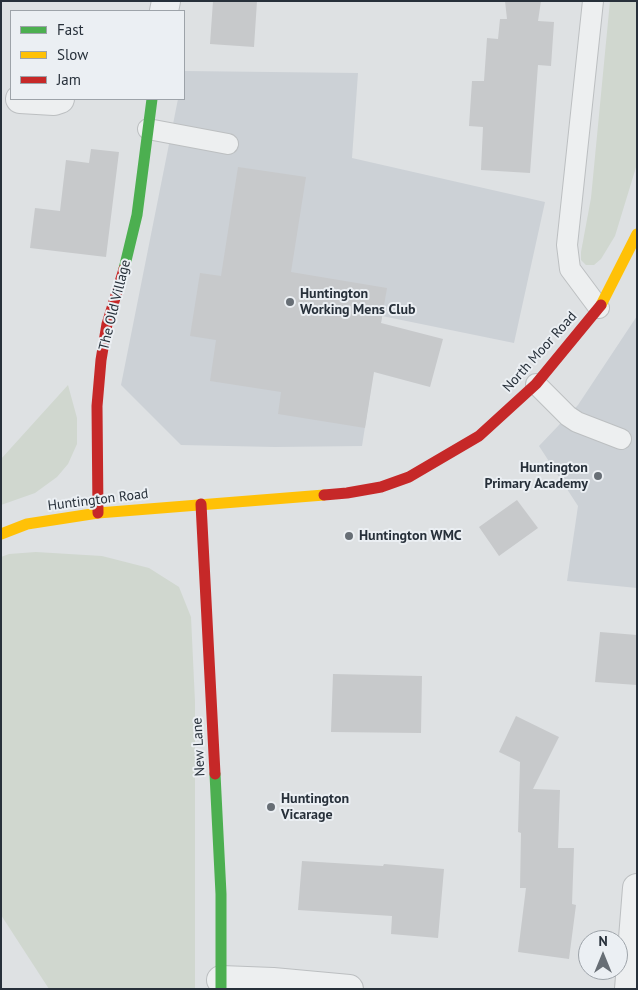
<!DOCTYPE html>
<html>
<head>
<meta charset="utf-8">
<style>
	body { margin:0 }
	#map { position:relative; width:638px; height:990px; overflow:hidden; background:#dee1e3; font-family:"PT Sans",sans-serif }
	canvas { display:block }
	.frame { position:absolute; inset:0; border:2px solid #27303a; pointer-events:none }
	.legend { position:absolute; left:10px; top:10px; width:175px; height:90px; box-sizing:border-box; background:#ebeff3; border:1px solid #9da3a9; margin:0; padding:6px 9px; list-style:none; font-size:15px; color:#27303a }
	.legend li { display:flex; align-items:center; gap:10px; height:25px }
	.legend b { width:25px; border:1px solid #9da3a9 }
	.north { position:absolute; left:578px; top:930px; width:50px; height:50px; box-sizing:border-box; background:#ebeff3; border:1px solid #9da3a9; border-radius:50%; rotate:0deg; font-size:14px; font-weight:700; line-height:20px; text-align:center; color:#27303a }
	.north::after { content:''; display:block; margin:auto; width:18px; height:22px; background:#676e75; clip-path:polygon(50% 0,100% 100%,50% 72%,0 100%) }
</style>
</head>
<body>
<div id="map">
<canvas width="638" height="990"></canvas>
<div class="frame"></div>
<ul class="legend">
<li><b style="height:6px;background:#4caf50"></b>Fast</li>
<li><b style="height:6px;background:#ffc107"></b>Slow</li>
<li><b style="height:6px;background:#c62828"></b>Jam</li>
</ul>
<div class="north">N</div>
</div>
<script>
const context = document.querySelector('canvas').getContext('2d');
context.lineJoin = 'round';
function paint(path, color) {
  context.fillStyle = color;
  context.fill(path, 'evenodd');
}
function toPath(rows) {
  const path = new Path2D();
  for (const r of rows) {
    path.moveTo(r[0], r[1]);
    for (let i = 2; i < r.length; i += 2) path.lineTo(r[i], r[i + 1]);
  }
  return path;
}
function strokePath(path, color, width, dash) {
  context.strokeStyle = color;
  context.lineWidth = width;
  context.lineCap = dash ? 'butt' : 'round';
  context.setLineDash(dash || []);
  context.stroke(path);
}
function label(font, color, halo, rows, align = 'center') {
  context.font = font + ' "PT Sans",sans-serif';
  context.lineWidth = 4;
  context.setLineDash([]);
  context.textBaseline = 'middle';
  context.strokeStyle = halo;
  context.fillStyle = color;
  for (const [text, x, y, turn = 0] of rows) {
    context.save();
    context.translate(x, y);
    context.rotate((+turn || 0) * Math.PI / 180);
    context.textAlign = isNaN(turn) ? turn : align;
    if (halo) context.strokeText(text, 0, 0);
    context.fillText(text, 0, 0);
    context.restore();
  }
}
paint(toPath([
	[184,71,358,73,352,158,545,202,514,343,382,316,362,446,275,447,181,445,121,385,178,99,184,99],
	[637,316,637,588,567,581,578,506,539,446,578,405]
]), '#ccd1d6');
paint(toPath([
	[610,1,637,1,637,164,615,236,601,259,594,265,586,265,581,260,581,252,591,198],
	[68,385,77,418,77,444,68,464,57,477,35,493,1,505,1,459],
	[36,552,102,556,149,568,179,587,191,617,195,702,195,989,49,989,1,915,1,557,9,554]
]), '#d0d7cf');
paint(toPath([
	[213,1,257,1,254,47,210,44],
	[505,1,541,1,538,21,554,22,551,66,538,65,530,173,481,170,483,127,469,126,472,81,484,81,487,38,498,39,500,19,507,19],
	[91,149,119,152,106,257,30,248,35,208,60,211,66,160,89,163],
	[238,167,306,177,291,272,387,288,381,323,443,339,430,387,374,372,365,428,278,414,281,392,210,381,216,340,190,336,200,273,221,276],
	[517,500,538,528,499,556,479,527],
	[600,632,637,635,637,685,595,682],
	[333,674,422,676,421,733,331,732],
	[516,716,559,737,533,789,560,790,558,848,574,848,572,904,576,905,569,959,518,952,526,888,520,888,521,833,518,832,520,762,499,752],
	[302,861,383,866,384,864,444,869,438,938,391,934,392,916,298,910]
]), '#c7c9cb');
const lane = toPath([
	[593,1,567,245,570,269,599,308],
	[148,129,228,144],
	[536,384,568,416,577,422,621,439]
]);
const street = toPath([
	[164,11,166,1],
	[20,99,54,101,60,99],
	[221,980,273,982,349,989],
	[629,989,637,888]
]);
strokePath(lane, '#bcbfc1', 22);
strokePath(street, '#bcbfc1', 30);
strokePath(lane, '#edeff0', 20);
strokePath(street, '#edeff0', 28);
strokePath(toPath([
	[124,269,137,215,152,99],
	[215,774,221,894,221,989]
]), '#4caf50', 11);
strokePath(toPath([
	[601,305,637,234],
	[1,534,27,524,98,513,324,495]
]), '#ffc107', 11);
strokePath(toPath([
	[324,495,347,493,381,487,409,477,479,436,536,384,601,305],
	[201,504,215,774],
	[98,513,97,406,101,360,107,324,124,269]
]), '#c62828', 11);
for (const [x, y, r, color] of [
	[290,302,5,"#676e75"],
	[598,476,5,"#676e75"],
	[349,536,5,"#676e75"],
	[271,807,5,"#676e75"]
]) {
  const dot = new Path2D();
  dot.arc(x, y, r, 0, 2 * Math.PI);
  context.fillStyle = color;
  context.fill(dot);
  strokePath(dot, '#ebeff3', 2);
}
label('bold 14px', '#27303a', '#ebeff3', [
	["Huntington",300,294],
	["Working Mens Club",300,310],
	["Huntington",588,468,"right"],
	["Primary Academy",588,484,"right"],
	["Huntington WMC",359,536],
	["Huntington",281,799],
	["Vicarage",281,815]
], 'left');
label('14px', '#27303a', '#ebeff3', [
	["The Old Village",115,305,-76],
	["North Moor Road",540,352,-48],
	["Huntington Road",98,500,-7],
	["New Lane",199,747,-93]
]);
</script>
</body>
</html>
